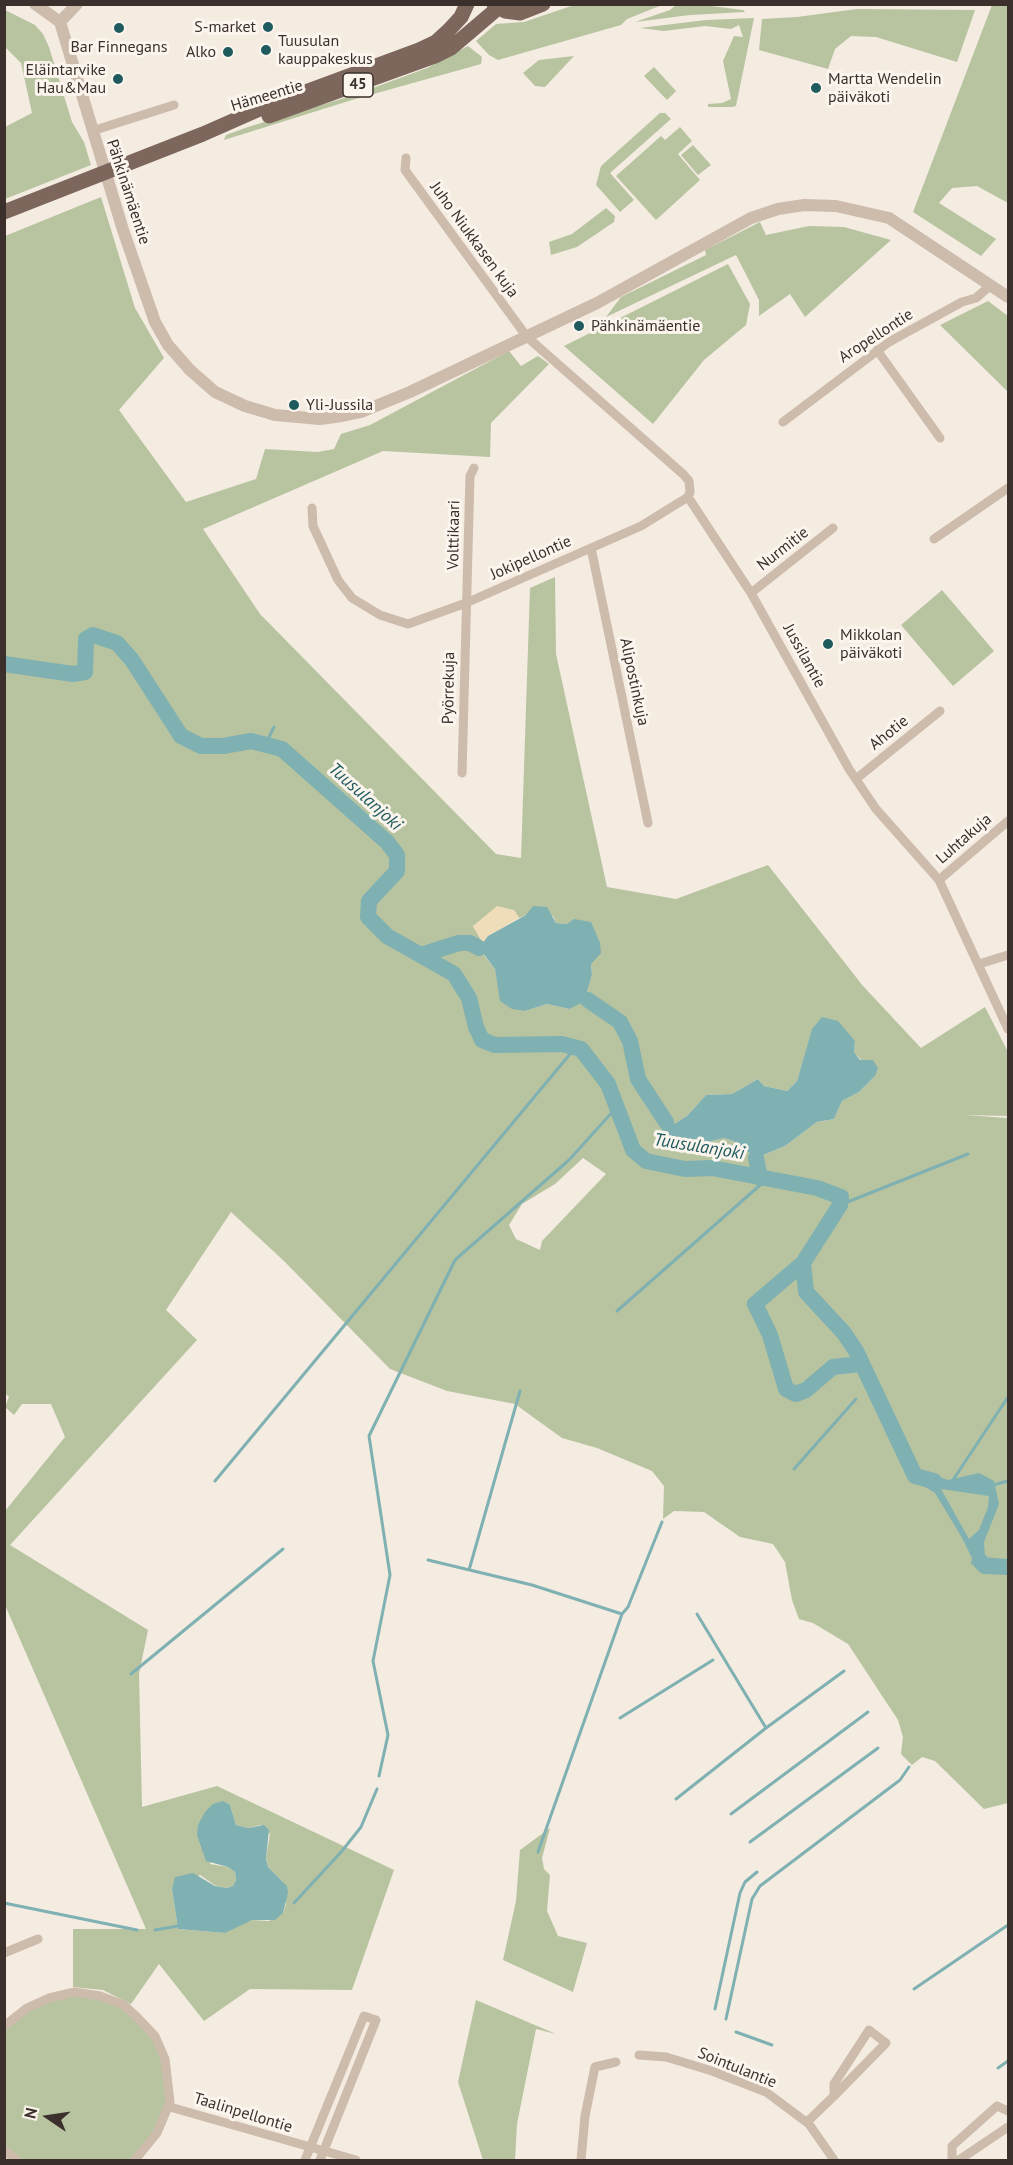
<!DOCTYPE html>
<html>
<head>
<meta charset="utf-8">
<style>
	body { margin:0 }
	#map { position:relative; width:1013px; height:2165px; overflow:hidden; background:#f4ebe1; font-family:"PT Sans",sans-serif }
	canvas { display:block }
	.frame { position:absolute; inset:0; border:6px solid #3b302b; pointer-events:none }
	.north { position:absolute; left:18px; top:2087px; width:60px; height:60px; -webkit-text-stroke:4px #fbf5ee; paint-order:stroke; rotate:283deg; font-size:16px; font-weight:700; line-height:24px; text-align:center; color:#3b302b }
	.north::after { content:''; display:block; margin:auto; width:21px; height:27px; background:#3b302b; clip-path:polygon(50% 0,100% 100%,50% 72%,0 100%) }
</style>
</head>
<body>
<div id="map">
<canvas width="1013" height="2165"></canvas>
<div class="frame"></div>
<div class="north">N</div>
</div>
<script>
const context = document.querySelector('canvas').getContext('2d');
context.lineJoin = 'round';
function paint(path, color) {
  context.fillStyle = color;
  context.fill(path, 'evenodd');
}
function toPath(rows) {
  const path = new Path2D();
  for (const r of rows) {
    path.moveTo(r[0], r[1]);
    for (let i = 2; i < r.length; i += 2) path.lineTo(r[i], r[i + 1]);
  }
  return path;
}
function strokePath(path, color, width, dash) {
  context.strokeStyle = color;
  context.lineWidth = width;
  context.lineCap = dash ? 'butt' : 'round';
  context.setLineDash(dash || []);
  context.stroke(path);
}
function label(font, color, halo, rows, align = 'center') {
  context.font = font + ' "PT Sans",sans-serif';
  context.lineWidth = 6;
  context.setLineDash([]);
  context.textBaseline = 'middle';
  context.strokeStyle = halo;
  context.fillStyle = color;
  for (const [text, x, y, turn = 0] of rows) {
    context.save();
    context.translate(x, y);
    context.rotate((+turn || 0) * Math.PI / 180);
    context.textAlign = isNaN(turn) ? turn : align;
    if (halo) context.strokeText(text, 0, 0);
    context.fillText(text, 0, 0);
    context.restore();
  }
}
paint(toPath([
	[577,4,662,5,627,19,621,25,498,60,489,55,476,41,496,24,524,22],
	[676,5,703,5,743,10,745,12,690,15,635,22,670,10],
	[992,5,1008,5,1008,203,977,186,952,188,939,203,996,239,981,256,913,212],
	[857,9,975,10,957,62,876,37,851,36,835,49,828,69,759,50,762,19,797,17],
	[5,10,35,25,43,34,49,47,72,122,84,142,91,165,5,199,5,127,32,113,21,63,5,47],
	[754,18,736,106,732,107,708,107,708,104,722,103,731,99,723,61,734,36,743,37,739,25,731,29,705,26,664,31,640,28,706,20],
	[468,46,482,57,481,64,352,100,224,140,226,135,248,127,351,96,427,68],
	[574,56,545,87,535,86,523,73,539,60],
	[654,67,676,91,667,100,644,76],
	[660,113,665,113,671,119,610,173,634,200,620,212,596,185,601,166],
	[680,127,692,141,678,154,700,180,656,220,616,176,661,136,665,140],
	[693,145,711,165,698,175,681,155],
	[101,197,135,308,164,358,119,410,186,502,256,479,265,449,318,452,334,449,341,434,370,425,509,351,521,366,538,356,549,364,491,423,490,457,383,451,203,529,260,614,496,854,521,858,530,588,555,577,556,654,607,887,676,899,768,865,863,986,921,1048,985,1007,1008,1052,1008,1116,964,1115,1008,1118,1008,1803,984,1809,935,1761,922,1757,912,1765,901,1754,903,1737,898,1720,848,1644,813,1623,799,1619,792,1600,785,1562,773,1544,740,1537,704,1512,674,1511,663,1519,664,1486,652,1471,597,1448,562,1438,515,1404,447,1391,390,1369,284,1261,231,1212,166,1310,197,1340,10,1545,148,1630,139,1674,142,1807,217,1786,394,1870,352,1990,250,1989,204,2021,159,1964,131,2004,103,1990,73,1987,73,1929,146,1929,5,1605,5,1511,65,1437,51,1404,22,1404,14,1415,5,1407,9,1397,4,1392,5,236],
	[514,910,519,918,526,915,553,916,556,923,567,924,591,964,592,975,587,992,569,1009,547,1004,525,1011,498,984,495,969,479,949,483,943,473,926],
	[812,1030,855,1041,854,1052,875,1076,859,1092,842,1101,834,1119,817,1122,785,1146,756,1158,733,1141,724,1138,700,1144,673,1144,665,1122,674,1124,687,1116,706,1095,732,1094,758,1079,764,1086,787,1091,797,1081],
	[583,1158,606,1174,542,1241,540,1250,516,1239,509,1225,522,1204,555,1184],
	[230,1805,236,1825,248,1828,260,1825,270,1834,266,1857,268,1867,284,1883,286,1904,283,1913,269,1921,252,1920,243,1923,225,1933,178,1929,172,1889,200,1875,216,1886,227,1888,233,1886,236,1880,235,1872,228,1867,210,1864],
	[606,208,615,216,614,222,577,247,551,255,549,242,572,234],
	[760,222,766,235,809,226,844,227,891,240,805,317,790,294,759,316,759,300,736,255,606,317,621,297,706,255,705,250],
	[728,264,750,304,746,325,704,360,653,424,564,346],
	[988,301,1008,316,1008,392,940,325],
	[942,590,994,651,953,686,901,625],
	[550,1828,542,1858,544,1869,550,1875,547,1911,558,1936,587,1943,573,1992,503,1960,516,1901,520,1850],
	[75,1992,100,1996,138,2018,165,2059,170,2107,135,2160,16,2160,4,2150,4,2026,27,2008],
	[476,2000,556,2034,536,2029,517,2124,515,2160,483,2160,458,2082]
]), '#b8c4a0');
paint(toPath([
	[497,906,514,910,519,918,488,936,483,943,473,926]
]), '#efdcb8');
paint(toPath([
	[533,906,547,907,556,923,567,924,574,919,591,922,600,943,601,953,591,964,592,975,587,992,588,1000,569,1009,547,1004,525,1011,512,1009,500,1001,495,969,479,948,488,936,526,915],
	[822,1017,838,1021,855,1041,854,1052,860,1060,873,1060,878,1068,875,1076,859,1092,842,1101,834,1119,817,1122,785,1146,756,1158,733,1141,724,1138,700,1144,673,1144,662,1140,661,1131,666,1122,674,1124,687,1116,706,1095,732,1094,758,1079,764,1086,787,1091,797,1081,812,1029],
	[917,1468,948,1480,979,1473,994,1481,999,1504,984,1542,985,1557,1001,1559,999,1573,971,1564,972,1558,961,1536,935,1493,911,1478],
	[941,1489,989,1496,988,1507,979,1530,969,1539],
	[223,1801,230,1805,236,1825,248,1828,264,1825,269,1830,266,1858,268,1867,287,1886,288,1893,283,1913,275,1920,252,1920,225,1933,178,1929,172,1889,175,1877,193,1873,215,1886,227,1888,233,1886,236,1880,235,1872,228,1867,206,1861,197,1835,198,1825,205,1812,213,1804]
]), '#7fb0b2');
strokePath(toPath([
	[265,745,274,727],
	[840,1205,968,1154],
	[617,1311,767,1179],
	[794,1469,856,1399],
	[215,1481,575,1048],
	[951,1483,1008,1397],
	[993,1485,1008,1481],
	[428,1560,532,1585,622,1614,538,1852],
	[1005,1567,1008,1559],
	[469,1570,520,1391],
	[622,1614,628,1607,662,1522],
	[697,1614,766,1728],
	[131,1674,283,1549],
	[620,1718,713,1660],
	[379,1776,388,1735,373,1661,390,1575,369,1436,455,1260,569,1160,616,1108],
	[676,1799,766,1728,844,1671],
	[731,1814,868,1712],
	[750,1842,878,1748],
	[4,1903,137,1930],
	[294,1903,342,1851,361,1827,377,1789],
	[155,1930,178,1926],
	[914,1989,1008,1925],
	[715,2009,740,1893,745,1882,757,1872],
	[726,2019,752,1899,760,1886,900,1780,909,1767],
	[736,2032,772,2045],
	[998,2068,1008,2061]
]), '#7fb0b2', 3);
strokePath(toPath([
	[4,664,73,674,85,672,86,639,93,635,117,643,132,660,181,736,201,746,223,746,251,741,282,749,387,842,397,855,397,871,369,901,368,917,387,936,454,974,469,998,476,1027,482,1040,495,1045,562,1044,581,1049,608,1084,633,1150,646,1161,685,1169,712,1168,817,1188,841,1197,840,1205,803,1263,806,1292,844,1333,856,1351,915,1476,934,1481],
	[421,955,459,943,470,943,479,948],
	[588,1000,620,1022,630,1041,638,1079,666,1122],
	[756,1158,760,1178],
	[803,1263,755,1304,770,1335,786,1389,796,1394,806,1390,833,1367,860,1364],
	[980,1561,985,1566,1008,1567]
]), '#7fb0b2', 16);
strokePath(toPath([
	[92,131,174,105],
	[406,158,405,170,527,337,683,474,689,481,690,492,688,497,751,593,849,769,876,809,939,880,1008,1029],
	[877,350,940,438],
	[783,422,889,342,962,302,976,298,991,285],
	[312,508,313,526,338,580,352,598,380,615,408,624,466,603,641,526,688,497],
	[934,539,1008,488],
	[591,548,648,823],
	[751,593,833,528],
	[462,773,470,476,474,468],
	[856,779,940,711],
	[939,880,1008,821],
	[979,964,1008,955],
	[4,1953,38,1939],
	[4,2026,27,2008,49,1998,75,1992,100,1996,124,2005,138,2018,155,2036,165,2059,170,2102,157,2133,135,2160],
	[639,2055,666,2057,712,2071,766,2092,809,2124,834,2160],
	[170,2107,356,2160],
	[807,2122,834,2096,886,2043,869,2030,834,2084,834,2096],
	[4,2150,16,2160],
	[305,2160,364,2016,376,2020,320,2160],
	[581,2160,585,2116,595,2067,616,2062],
	[952,2160,952,2146,997,2106,1008,2111],
	[959,2160,1008,2127]
]), '#cdbbac', 9);
strokePath(toPath([
	[35,4,60,22,123,230,155,322,168,345,190,370,215,392,245,406,275,415,320,419,342,416,361,412,410,392,597,303,751,218,778,209,804,205,836,206,889,218,1008,297],
	[60,22,77,4]
]), '#cdbbac', 12);
strokePath(toPath([
	[494,4,505,11,520,13,543,4],
	[269,116,435,56,451,48,498,8],
	[4,212,203,134,262,108,419,50,436,42,449,30,461,17,467,4]
]), '#7d675c', 15);
for (const [x, y, r, color] of [
	[268,27,6,"#1f5a5e"],
	[119,28,6,"#1f5a5e"],
	[266,50,6,"#1f5a5e"],
	[228,52,6,"#1f5a5e"],
	[118,79,6,"#1f5a5e"],
	[816,88,6,"#1f5a5e"],
	[579,326,6,"#1f5a5e"],
	[294,405,6,"#1f5a5e"],
	[828,644,6,"#1f5a5e"]
]) {
  const dot = new Path2D();
  dot.arc(x, y, r, 0, 2 * Math.PI);
  context.fillStyle = color;
  context.fill(dot);
  strokePath(dot, '#fbf5ee', 2);
}
for (const [x, y, w] of [
	[358,85,30]
]) {
  const box = new Path2D();
  box.roundRect(x - w / 2, y - 12, w, 24, 4.5);
  context.fillStyle = '#fbf5ee';
  context.fill(box);
  strokePath(box, '#3b302b', 1.5);
}
label('bold 15px', '#3b302b', null, [
	["45",358,85]
]);
label('16px', '#3b302b', '#fbf5ee', [
	["S-market",256,27,"right"],
	["Tuusulan",278,41],
	["kauppakeskus",278,59],
	["Bar Finnegans",119,47,"center"],
	["Alko",216,52,"right"],
	["Eläintarvike",106,70,"right"],
	["Hau&Mau",106,88,"right"],
	["Martta Wendelin",828,79],
	["päiväkoti",828,97],
	["Pähkinämäentie",591,326],
	["Yli-Jussila",306,405],
	["Mikkolan",840,635],
	["päiväkoti",840,653]
], 'left');
label('16px', '#3b302b', '#fbf5ee', [
	["Hämeentie",267,96,-17],
	["Pähkinämäentie",128,192,72],
	["Juho Niukkasen kuja",474,240,54],
	["Aropellontie",876,336,-33],
	["Volttikaari",454,535,-89],
	["Nurmitie",783,549,-38],
	["Jokipellontie",531,558,-24],
	["Jussilantie",804,656,61],
	["Alipostinkuja",634,682,78],
	["Pyörrekuja",449,688,-89],
	["Ahotie",889,733,-39],
	["Luhtakuja",964,839,-41],
	["Sointulantie",737,2068,22],
	["Taalinpellontie",243,2113,17]
]);
label('italic 18px', '#1f5a5e', '#fbf5ee', [
	["Tuusulanjoki",365,797,42],
	["Tuusulanjoki",699,1147,9]
]);
</script>
</body>
</html>
